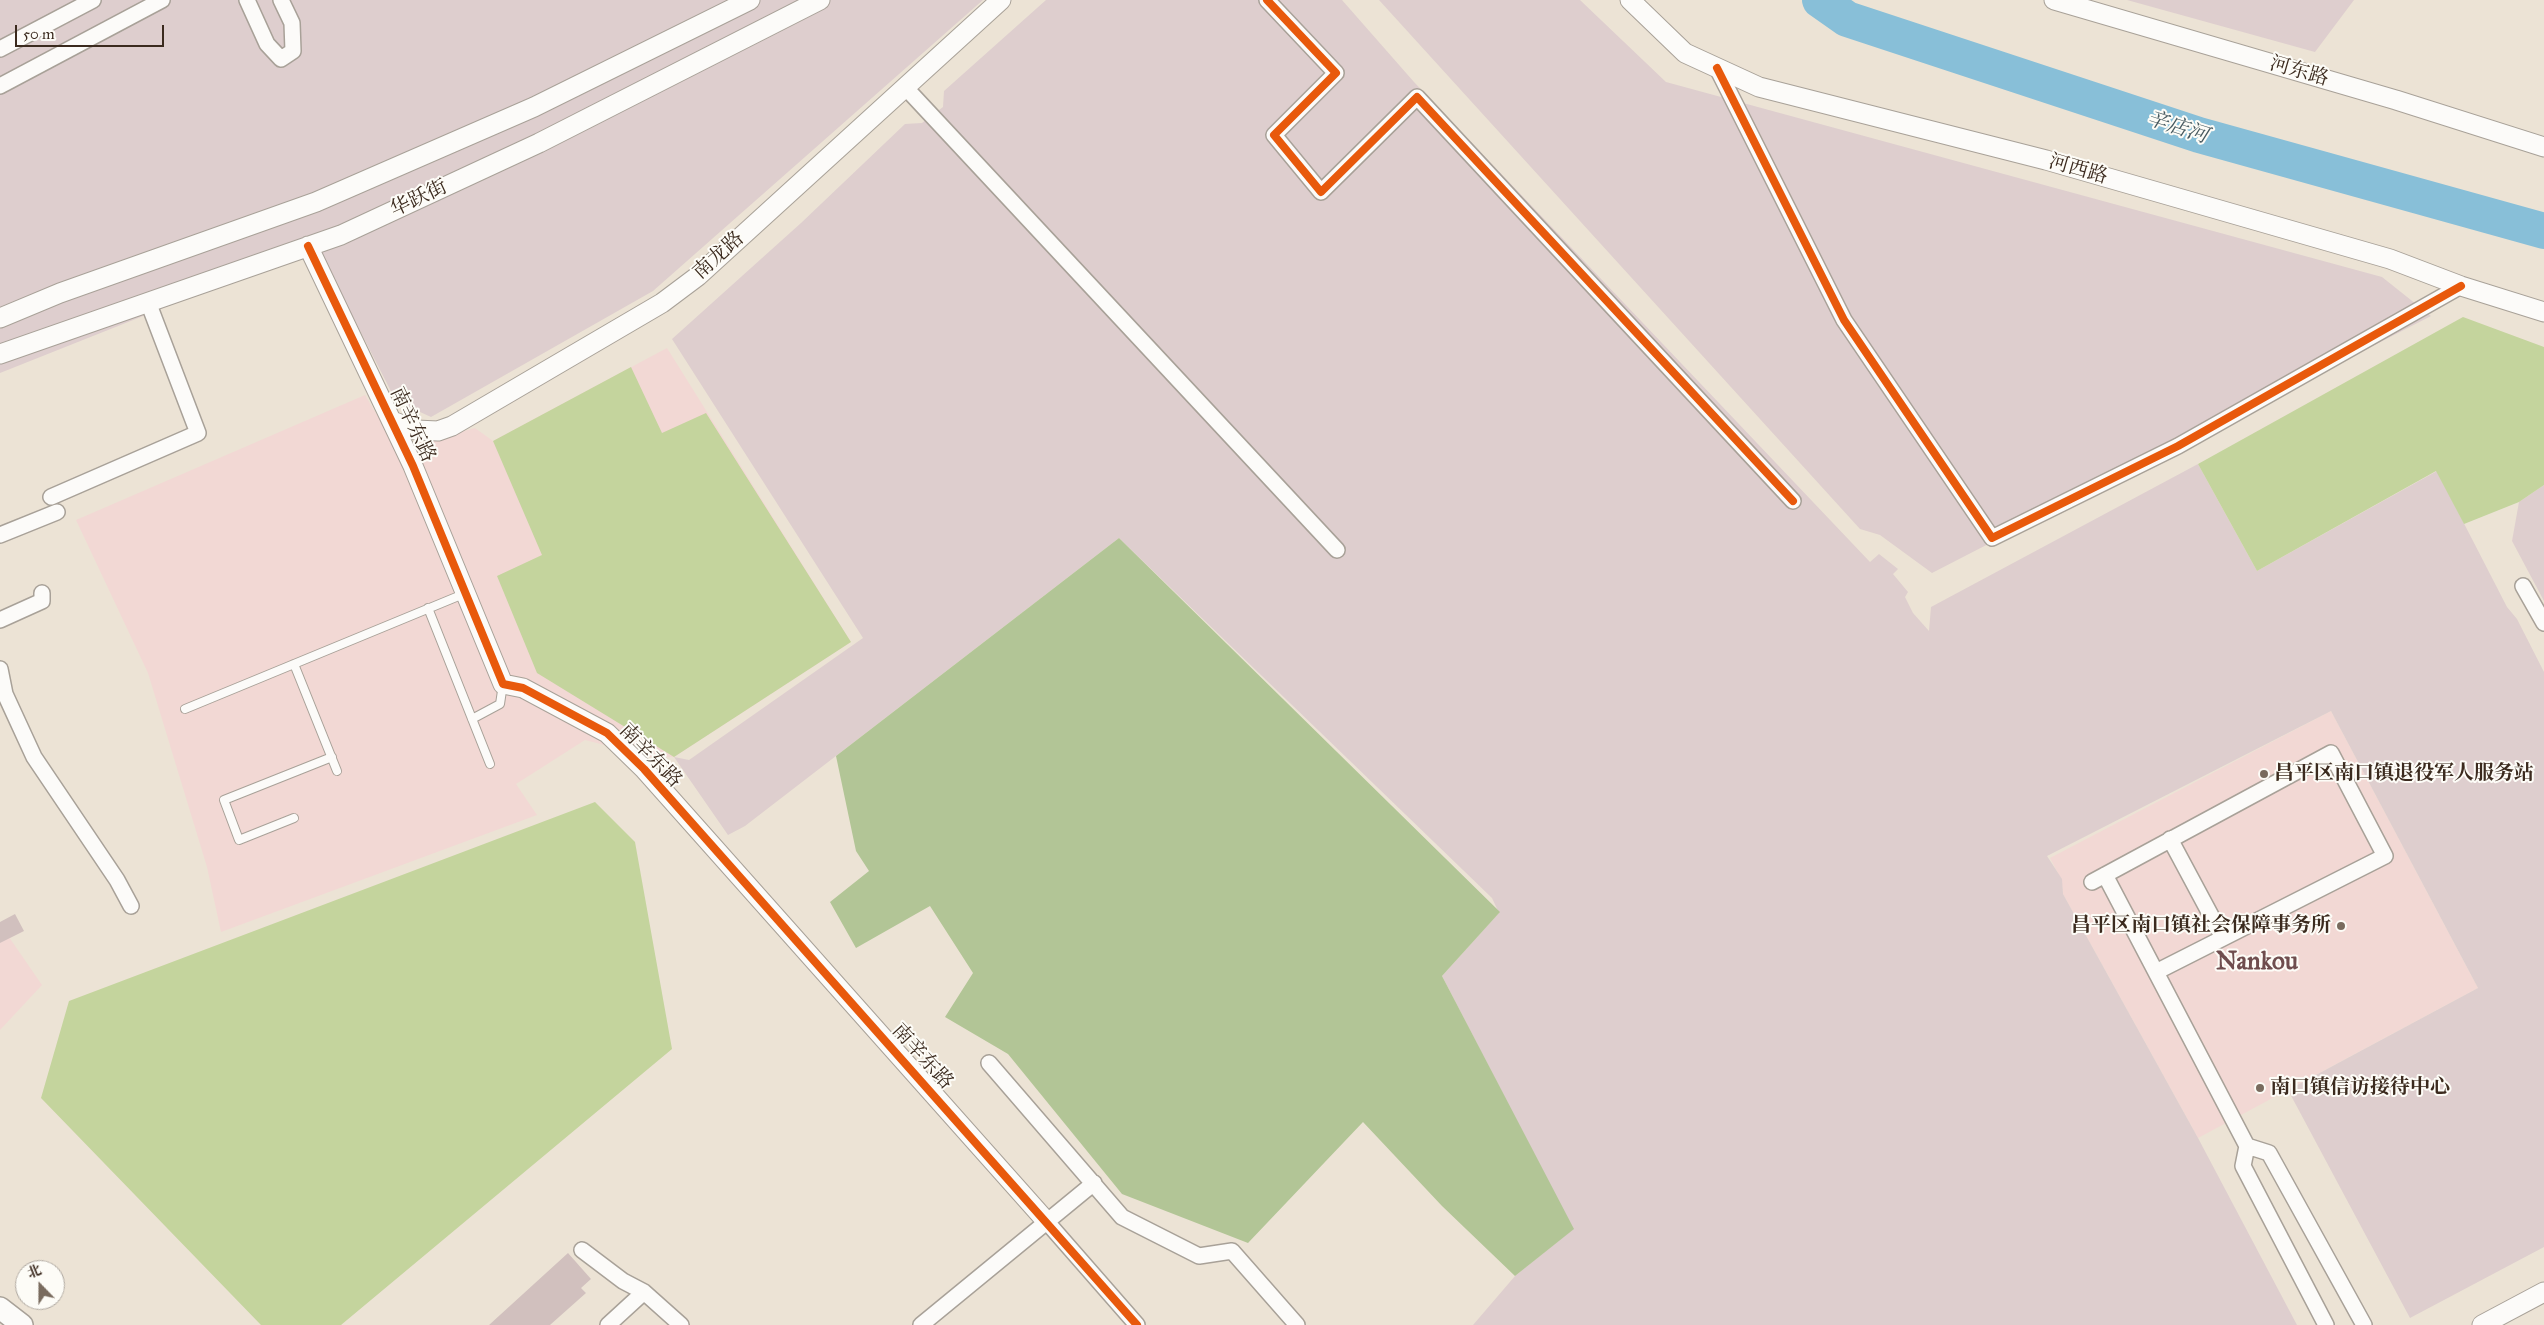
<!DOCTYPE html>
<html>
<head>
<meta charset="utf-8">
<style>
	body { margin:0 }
	#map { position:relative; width:2544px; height:1325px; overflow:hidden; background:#ece3d5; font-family:"IM FELL Great Primer","Noto Serif SC",serif }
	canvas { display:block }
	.north { position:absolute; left:15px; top:1260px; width:50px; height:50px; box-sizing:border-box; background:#fdfcf7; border:1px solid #afa8a0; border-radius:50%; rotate:338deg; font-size:14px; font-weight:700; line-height:20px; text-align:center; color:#3b2a1e }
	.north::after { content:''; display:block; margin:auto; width:18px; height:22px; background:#796b5e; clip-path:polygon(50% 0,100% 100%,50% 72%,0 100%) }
	.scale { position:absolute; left:15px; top:25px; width:149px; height:22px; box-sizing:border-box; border:2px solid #3b2a1e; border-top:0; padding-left:6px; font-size:15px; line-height:18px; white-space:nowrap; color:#3b2a1e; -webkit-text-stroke:4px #fdfcf7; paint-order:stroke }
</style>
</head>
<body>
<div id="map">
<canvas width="2544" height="1325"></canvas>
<div class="north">北</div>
<div class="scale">50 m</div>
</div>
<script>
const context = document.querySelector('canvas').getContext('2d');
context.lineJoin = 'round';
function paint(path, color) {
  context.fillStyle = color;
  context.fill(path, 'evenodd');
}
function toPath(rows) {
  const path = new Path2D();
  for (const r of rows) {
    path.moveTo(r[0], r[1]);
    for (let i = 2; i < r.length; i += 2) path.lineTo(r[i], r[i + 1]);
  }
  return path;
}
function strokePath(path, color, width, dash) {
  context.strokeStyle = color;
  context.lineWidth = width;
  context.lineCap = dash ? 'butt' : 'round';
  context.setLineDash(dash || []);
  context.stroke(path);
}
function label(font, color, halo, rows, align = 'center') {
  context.font = font + ' "IM FELL Great Primer","Noto Serif SC",serif';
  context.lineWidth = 4;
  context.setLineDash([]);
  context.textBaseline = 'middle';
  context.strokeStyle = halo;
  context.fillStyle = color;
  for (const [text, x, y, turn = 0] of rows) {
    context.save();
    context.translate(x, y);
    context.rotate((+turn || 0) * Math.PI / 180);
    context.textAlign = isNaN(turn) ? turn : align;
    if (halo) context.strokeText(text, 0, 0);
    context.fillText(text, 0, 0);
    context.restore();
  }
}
paint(toPath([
	[667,348,851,642,674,757,651,757,585,740,516,784,537,815,221,932,207,867,148,673,76,520,365,395,377,415,412,445,475,428,493,441],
	[2331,711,2478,988,2198,1138,2063,894,2061,879,2050,858],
	[0,924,42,985,0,1030]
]), '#f2d8d4');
paint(toPath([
	[0,0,983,0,653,291,431,417,396,401,319,251,294,256,0,373],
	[1046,0,1342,0,1414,82,1870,562,1879,554,1898,569,1893,574,1908,592,1905,597,1913,613,1929,631,1931,607,2198,464,2257,571,2437,471,2507,607,2517,619,2544,672,2544,1247,2410,1318,2288,1090,2478,988,2331,711,2047,856,2062,879,2063,894,2198,1138,2297,1325,1473,1325,1515,1276,1573,1229,1442,976,1499,913,1492,898,1119,538,745,826,728,835,674,757,689,760,863,638,672,339,801,223,905,124,922,123,943,107,944,91],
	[1379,0,1580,0,1666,82,2382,277,2431,316,1932,573,1880,535,1860,529],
	[2127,0,2354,0,2315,52],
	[2544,485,2544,601,2512,541,2519,502]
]), '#decece');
paint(toPath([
	[2463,317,2544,347,2544,485,2519,502,2464,524,2436,471,2257,571,2198,464],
	[631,367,662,433,706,413,851,642,674,757,537,673,497,576,542,555,493,441],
	[595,802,635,842,672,1049,341,1325,261,1325,41,1098,69,1001]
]), '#c4d49d');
paint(toPath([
	[1119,538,1500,912,1442,976,1574,1229,1515,1276,1442,1206,1363,1122,1248,1243,1122,1194,1008,1054,945,1017,973,973,930,906,856,948,830,902,869,871,856,851,836,756]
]), '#b2c596');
strokePath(toPath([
	[1820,0,1847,19,2199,135,2544,231]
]), '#88bfd8', 36);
paint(toPath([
	[15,914,24,931,0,943,0,922],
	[568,1253,591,1279,581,1288,586,1293,550,1325,489,1325]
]), '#d1c0be');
const service = toPath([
	[428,608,490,764],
	[294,664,337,771],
	[185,709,466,593],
	[472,719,500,704,503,684],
	[294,818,239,840,224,800,332,757]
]);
const minor = toPath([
	[247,0,267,44,281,59,293,51,292,23,281,0],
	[1267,0,1336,73,1274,135,1321,192,1417,97,1793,501],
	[0,49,93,0],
	[1717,68,1844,320,1992,538,2178,446,2461,286],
	[0,86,162,0],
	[905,87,1337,550],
	[51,497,198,433,148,302],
	[0,535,57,512],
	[2523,586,2544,623],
	[0,620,42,601,42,593],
	[0,669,5,694,34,757,117,880,131,906],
	[2170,839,2223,938],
	[2105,875,2247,1146,2243,1166,2326,1325],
	[2092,882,2331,753,2385,856,2156,972],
	[989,1063,1122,1217,1199,1256,1232,1251,1297,1325],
	[2247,1146,2269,1153,2364,1325],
	[1047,1222,1137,1325],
	[582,1250,623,1281,644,1292,681,1325],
	[608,1325,644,1292],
	[921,1325,1094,1183]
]);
const tertiary = toPath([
	[1630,0,1685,53,1759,87,2046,160,2390,259,2461,286,2544,312],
	[2054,0,2396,100,2544,147],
	[308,246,413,466,503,684,523,688,607,733,644,769,1047,1222],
	[0,318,60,293,316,202,534,107,750,0],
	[0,354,341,235,539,143,820,0],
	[392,421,416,430,438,431,452,426,662,303,698,276,1001,0],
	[2482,1325,2544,1292]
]);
const secondary = toPath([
	[0,1308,22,1325]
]);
strokePath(service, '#a8a198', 10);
strokePath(minor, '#a8a198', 18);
strokePath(tertiary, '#a8a198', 21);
strokePath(secondary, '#a8a198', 24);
strokePath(service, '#fcfbf9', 8);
strokePath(minor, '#fcfbf9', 15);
strokePath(tertiary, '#fcfbf9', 19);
strokePath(secondary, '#fcfbf9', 21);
strokePath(toPath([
	[1267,0,1336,73,1274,135,1321,192,1417,97,1793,501],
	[1717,68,1844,320,1992,538,2178,446,2461,286],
	[308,246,413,466,503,684,523,688,607,733,644,769,1137,1325]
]), '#e8590c', 8);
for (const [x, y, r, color] of [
	[2264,774,5,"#796b5e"],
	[2341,926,5,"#796b5e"],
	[2260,1088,5,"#796b5e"]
]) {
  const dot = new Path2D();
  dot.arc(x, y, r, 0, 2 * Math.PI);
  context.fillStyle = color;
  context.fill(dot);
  strokePath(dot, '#fdfcf7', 2);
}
label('20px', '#3b2a1e', '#fdfcf7', [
	["河东路",2299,72,16],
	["河西路",2078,170,16],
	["华跃街",419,199,-25],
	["南龙路",719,256,-42],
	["南辛东路",412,425,65],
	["南辛东路",650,756,46],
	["南辛东路",922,1057,48]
]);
label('bold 20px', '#3b2a1e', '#fdfcf7', [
	["昌平区南口镇退役军人服务站",2274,774],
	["昌平区南口镇社会保障事务所",2331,926,"right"],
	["南口镇信访接待中心",2270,1088]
], 'left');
label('italic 21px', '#47595f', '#fdfcf7', [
	["辛店河",2177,128,18]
]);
label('bold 25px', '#6f4d4e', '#fdfcf7', [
	["Nankou",2257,963]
]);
</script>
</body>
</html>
